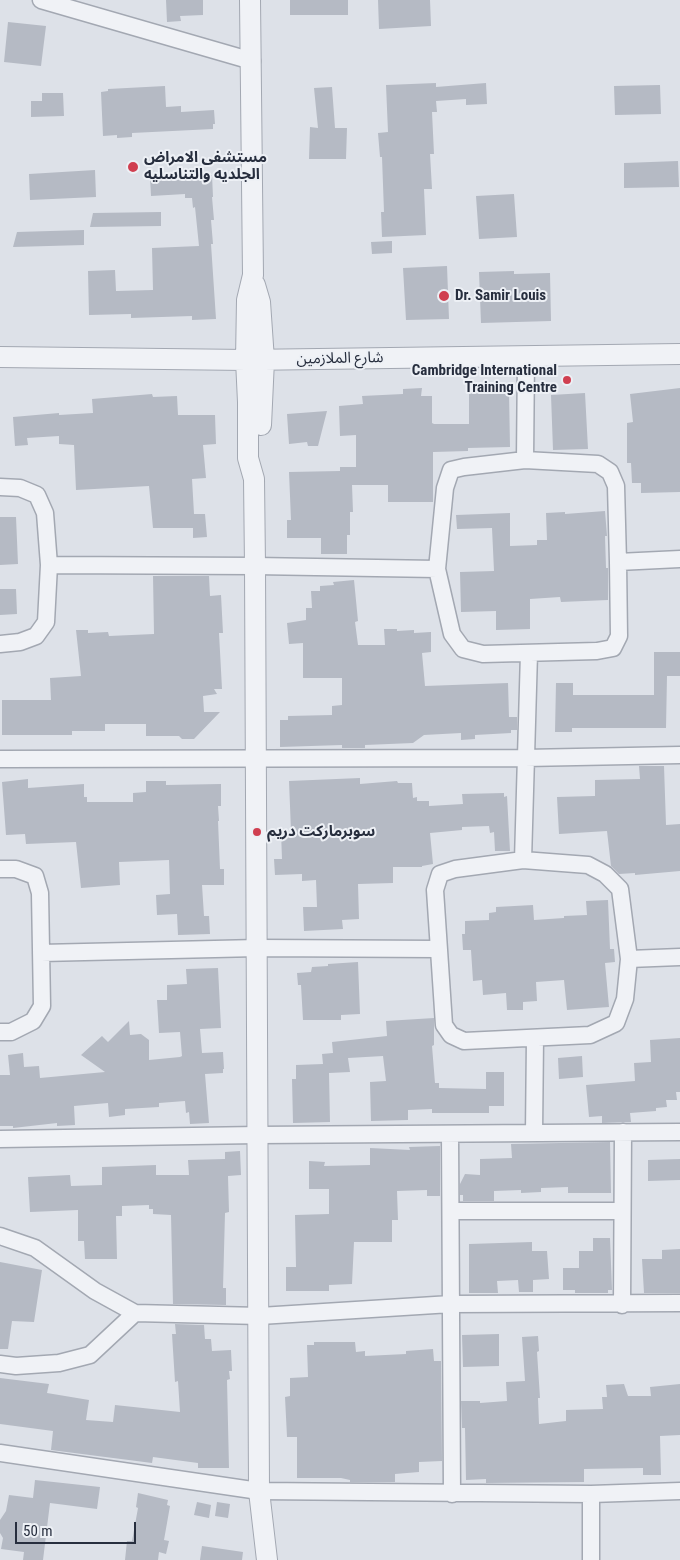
<!DOCTYPE html>
<html>
<head>
<meta charset="utf-8">
<style>
	body { margin:0 }
	#map { position:relative; width:680px; height:1560px; overflow:hidden; background:#dde1e8; font-family:"Roboto Condensed",sans-serif }
	canvas { display:block }
	.scale { position:absolute; left:15px; top:1522px; width:121px; height:22px; box-sizing:border-box; border:2px solid #272e3e; border-top:0; padding-left:6px; font-size:15px; line-height:18px; white-space:nowrap; color:#272e3e; -webkit-text-stroke:4px #edf0f5; paint-order:stroke }
</style>
</head>
<body>
<div id="map">
<canvas width="680" height="1560"></canvas>
<div class="scale">50 m</div>
</div>
<script>
const context = document.querySelector('canvas').getContext('2d');
context.lineJoin = 'round';
function paint(path, color) {
  context.fillStyle = color;
  context.fill(path, 'evenodd');
}
function toPath(rows) {
  const path = new Path2D();
  for (const r of rows) {
    path.moveTo(r[0], r[1]);
    for (let i = 2; i < r.length; i += 2) path.lineTo(r[i], r[i + 1]);
  }
  return path;
}
function strokePath(path, color, width, dash) {
  context.strokeStyle = color;
  context.lineWidth = width;
  context.lineCap = dash ? 'butt' : 'round';
  context.setLineDash(dash || []);
  context.stroke(path);
}
function label(font, color, halo, rows, align = 'center') {
  context.font = font + ' "Roboto Condensed","Noto Sans Arabic",sans-serif';
  context.lineWidth = 4;
  context.setLineDash([]);
  context.textBaseline = 'middle';
  context.strokeStyle = halo;
  context.fillStyle = color;
  for (const [text, x, y, turn = 0] of rows) {
    context.save();
    context.translate(x, y);
    context.rotate((+turn || 0) * Math.PI / 180);
    context.textAlign = isNaN(turn) ? turn : align;
    if (halo) context.strokeText(text, 0, 0);
    context.fillText(text, 0, 0);
    context.restore();
  }
}
paint(toPath([
	[166,0,203,0,203,15,180,16,181,21,167,22],
	[290,0,348,0,348,15,290,15],
	[378,0,430,0,431,26,379,29],
	[8,22,46,26,41,66,4,62],
	[436,83,436,87,486,83,487,104,466,105,466,99,436,101,437,112,432,112,434,154,430,154,432,189,424,189,426,235,382,237,381,212,384,212,382,157,380,157,378,133,388,132,386,85],
	[660,85,661,114,615,115,614,86],
	[165,86,166,107,181,106,181,112,214,110,215,124,213,124,213,129,132,133,132,137,117,138,117,135,103,136,101,92,108,91,108,89],
	[332,87,335,128,347,128,346,159,309,159,310,127,318,128,314,88],
	[42,93,63,93,64,116,31,117,31,101,42,101],
	[678,161,679,187,624,188,624,163],
	[95,170,96,197,30,200,29,174],
	[212,175,213,197,212,197,214,220,211,220,213,244,211,244,216,319,192,320,192,316,131,318,131,314,89,315,88,271,115,270,116,291,153,290,152,248,199,246,195,207,193,208,192,198,185,198,185,194,151,196,150,177],
	[514,194,517,237,479,239,476,196],
	[161,212,161,226,90,227,93,213],
	[84,230,84,245,13,247,17,232],
	[392,241,392,253,372,254,371,242],
	[447,266,449,319,406,320,403,268],
	[514,271,514,274,550,273,551,321,481,323,479,272],
	[422,388,421,396,432,396,432,423,434,424,469,424,469,393,509,392,510,447,468,448,468,451,433,452,433,502,388,502,388,485,352,485,353,512,350,512,350,535,347,535,347,554,321,554,321,538,287,538,287,520,291,520,289,472,340,471,340,467,356,467,356,435,340,436,339,406,363,404,362,396,403,394,403,389],
	[680,388,680,492,641,493,641,483,632,483,631,463,627,463,627,423,633,422,630,394],
	[585,393,588,449,553,450,551,395],
	[152,394,153,397,177,396,178,415,215,415,216,444,203,445,206,478,192,479,194,514,205,514,207,537,193,538,193,528,153,528,149,486,76,490,74,445,59,444,59,436,27,438,28,445,15,446,13,417,59,413,59,415,93,413,92,399],
	[327,411,318,446,308,446,307,442,289,444,287,414],
	[605,511,607,536,605,536,606,568,608,568,608,600,561,602,560,597,530,599,530,629,496,630,496,611,461,612,460,572,494,571,492,528,457,529,456,515,510,513,510,546,537,545,537,540,547,540,546,513,565,512,565,514],
	[0,517,16,517,18,564,0,565],
	[153,576,209,576,210,596,221,595,223,633,219,633,222,689,214,689,217,694,203,696,204,712,220,712,194,739,182,739,179,736,146,736,146,724,105,724,105,731,72,731,72,735,2,735,2,700,51,700,50,678,81,676,76,630,88,630,88,633,108,632,109,636,154,634],
	[354,580,358,621,355,622,358,645,385,645,384,629,397,629,397,631,414,630,414,633,431,632,431,652,422,653,425,686,508,683,509,717,517,717,517,730,511,730,511,733,475,735,475,739,461,740,461,733,424,735,413,743,365,745,365,748,342,748,342,745,280,747,280,720,288,720,288,716,332,715,332,706,342,705,342,678,303,678,303,643,289,644,287,623,306,620,306,608,312,608,311,591,320,591,320,586,334,585,333,582],
	[0,589,16,589,17,614,0,615],
	[654,652,680,652,680,676,667,676,666,728,572,728,572,732,555,732,556,683,573,683,573,695,654,695],
	[639,766,664,766,666,825,680,824,680,871,635,875,635,873,619,874,611,866,607,831,559,834,557,797,595,796,595,780,640,779],
	[360,778,360,784,397,781,398,783,412,783,413,798,417,797,417,801,429,801,429,806,463,804,462,794,504,793,504,797,507,796,510,851,495,851,494,832,490,833,489,826,462,827,462,830,430,833,433,864,422,866,422,867,393,867,393,883,358,884,359,919,342,920,343,929,304,931,303,907,317,907,316,880,302,881,302,874,275,875,274,859,282,859,281,832,291,831,289,781],
	[28,779,28,788,84,784,84,797,87,797,87,802,133,802,133,793,146,792,146,781,166,781,166,785,221,784,221,806,218,806,219,821,218,821,220,869,224,869,224,885,202,885,204,916,209,916,210,934,178,935,177,914,157,915,156,895,170,894,169,860,119,862,120,885,81,888,76,842,26,844,25,834,6,835,2,782],
	[608,900,610,949,614,949,615,962,605,963,609,1007,567,1010,564,980,536,982,537,1001,523,1002,523,1010,507,1010,506,993,483,995,482,980,473,981,471,950,463,950,462,934,465,934,465,921,489,920,489,913,496,912,496,907,533,905,534,920,564,918,564,916,587,915,586,901],
	[358,962,360,1014,341,1015,341,1020,303,1020,301,985,298,985,297,973,311,972,312,967,328,966,328,964],
	[218,968,221,1028,200,1029,202,1053,223,1052,224,1069,223,1069,223,1073,205,1074,209,1123,190,1124,189,1112,186,1113,185,1101,159,1103,159,1107,125,1109,125,1115,109,1117,108,1103,74,1106,75,1125,57,1126,57,1123,13,1128,13,1126,0,1126,0,1075,10,1075,8,1055,23,1053,24,1067,39,1066,40,1078,105,1072,81,1055,102,1036,108,1042,129,1021,130,1035,141,1034,149,1040,149,1060,180,1057,182,1056,180,1032,159,1033,157,1000,167,1000,167,985,187,984,186,969],
	[434,1018,434,1045,432,1046,435,1083,439,1083,439,1088,486,1089,486,1072,504,1072,504,1106,489,1106,489,1113,432,1113,432,1109,408,1110,408,1120,371,1121,370,1082,386,1081,383,1056,348,1058,350,1072,329,1073,330,1122,293,1123,292,1079,296,1079,296,1065,323,1064,322,1054,333,1053,332,1042,387,1036,386,1021],
	[680,1038,680,1092,676,1092,677,1100,666,1100,667,1107,656,1108,656,1111,630,1113,631,1122,602,1123,602,1116,589,1117,586,1085,635,1081,634,1063,651,1062,650,1040],
	[582,1056,583,1077,559,1079,558,1058],
	[610,1142,611,1193,568,1193,568,1187,541,1188,541,1192,521,1193,521,1190,494,1191,494,1201,463,1201,463,1195,460,1195,460,1184,465,1174,480,1175,480,1159,512,1158,511,1144],
	[440,1146,440,1196,427,1196,427,1190,397,1191,398,1220,392,1220,392,1242,354,1242,352,1284,329,1285,329,1291,286,1291,286,1267,296,1267,295,1215,329,1214,329,1189,309,1189,309,1161,325,1162,324,1166,370,1165,370,1148,410,1150,409,1147],
	[240,1151,241,1175,228,1176,229,1212,225,1213,223,1288,226,1288,226,1305,173,1304,171,1215,153,1214,153,1209,149,1209,149,1205,122,1206,122,1216,116,1216,117,1259,85,1259,84,1241,78,1241,78,1210,30,1212,28,1177,70,1175,71,1186,102,1185,102,1167,156,1165,156,1175,189,1175,188,1160,225,1159,225,1152],
	[680,1159,680,1180,648,1181,648,1160],
	[593,1238,610,1238,612,1290,608,1290,608,1293,575,1293,575,1290,563,1290,563,1268,579,1268,579,1251,593,1251],
	[532,1242,532,1251,547,1251,549,1279,533,1280,533,1292,519,1292,518,1280,497,1281,498,1293,469,1293,469,1244],
	[680,1249,680,1293,644,1293,642,1259,662,1259,662,1250],
	[0,1262,42,1270,34,1322,12,1321,8,1349,0,1349],
	[175,1324,204,1325,205,1339,211,1339,212,1351,231,1350,232,1371,229,1371,230,1379,227,1380,229,1468,198,1468,198,1463,153,1457,152,1463,51,1450,53,1431,0,1424,0,1378,49,1384,47,1393,89,1400,86,1420,113,1422,115,1405,180,1412,178,1381,175,1382,172,1334,176,1334],
	[499,1334,499,1366,463,1367,462,1335],
	[538,1336,539,1351,537,1352,540,1398,538,1398,539,1424,566,1421,566,1410,603,1409,602,1397,607,1397,606,1385,624,1384,628,1396,651,1396,650,1387,680,1384,680,1435,660,1436,661,1475,643,1475,643,1468,584,1469,584,1482,486,1483,486,1479,466,1480,465,1428,462,1428,461,1401,480,1401,480,1403,507,1401,506,1382,525,1381,522,1337],
	[314,1342,355,1342,356,1352,365,1351,365,1356,406,1354,406,1351,433,1349,434,1361,441,1361,441,1365,442,1461,419,1462,419,1472,395,1474,395,1482,350,1482,350,1480,341,1478,297,1478,297,1437,287,1437,285,1397,290,1396,290,1378,308,1377,307,1345,314,1345],
	[35,1480,100,1487,97,1509,50,1503,43,1560,23,1560,24,1552,1,1549,3,1538,0,1533,0,1520,6,1511,9,1495,33,1498],
	[138,1493,168,1500,167,1505,170,1506,164,1540,169,1541,166,1554,159,1552,158,1560,125,1560,127,1541,132,1541,138,1508,136,1507],
	[197,1502,211,1505,209,1518,194,1515],
	[217,1502,230,1504,228,1518,215,1516],
	[202,1546,243,1552,242,1560,200,1560]
]), '#b5bac4');
const minor = toPath([
	[41,0,252,61],
	[525,460,598,464,610,472,616,486,618,562,619,636,613,648,597,651,483,654,463,649,452,634,437,569,445,488,451,470,464,467,525,460],
	[525,460,526,356],
	[0,487,20,488,37,495,45,513,49,565,46,622,36,636,20,642,0,644],
	[618,562,680,559],
	[49,565,255,566,437,569],
	[0,759,525,758,680,755],
	[523,860,588,865,605,874,620,889,629,959,625,999,616,1023,590,1035,464,1041,451,1035,444,1025,435,890,440,874,455,869,523,860],
	[523,860,529,653],
	[0,869,16,869,35,876,40,893,42,1006,33,1021,11,1032,0,1032],
	[41,953,258,948,437,949],
	[629,959,680,957],
	[534,1133,535,1038],
	[450,1134,452,1494],
	[0,1139,258,1135,680,1132],
	[451,1211,622,1211],
	[0,1236,35,1248,95,1291,135,1313,260,1316,451,1304,680,1303],
	[622,1305,623,1132],
	[0,1364,16,1366,59,1363,90,1355,135,1313],
	[0,1453,259,1491,591,1494,680,1491],
	[591,1494,591,1560]
]);
const tertiary = toPath([
	[250,0,253,275,247,300,246,360,248,402,248,458,254,479,255,566,259,1491,267,1560],
	[255,285,260,302,264,360,261,425],
	[0,357,246,360,680,354]
]);
strokePath(minor, '#a3a8b2', 19);
strokePath(tertiary, '#a3a8b2', 22);
strokePath(minor, '#f0f2f6', 16);
strokePath(tertiary, '#f0f2f6', 20);
for (const [x, y, r, color] of [
	[133,167,6,"#d03f50"],
	[444,296,6,"#d03f50"],
	[567,380,5,"#d03f50"],
	[257,832,5,"#d03f50"]
]) {
  const dot = new Path2D();
  dot.arc(x, y, r, 0, 2 * Math.PI);
  context.fillStyle = color;
  context.fill(dot);
  strokePath(dot, '#edf0f5', 2);
}
label('bold 15px', '#272e3e', '#edf0f5', [
	["مستشفى الامراض",144,158],
	["الجلديه والتناسليه",144,175],
	["Dr. Samir Louis",455,296],
	["Cambridge International",557,371,"right"],
	["Training Centre",557,388,"right"],
	["سوبرماركت دريم",267,832]
], 'left');
label('15px', '#272e3e', '#edf0f5', [
	["شارع الملازمين",340,359,-1]
]);
</script>
</body>
</html>
